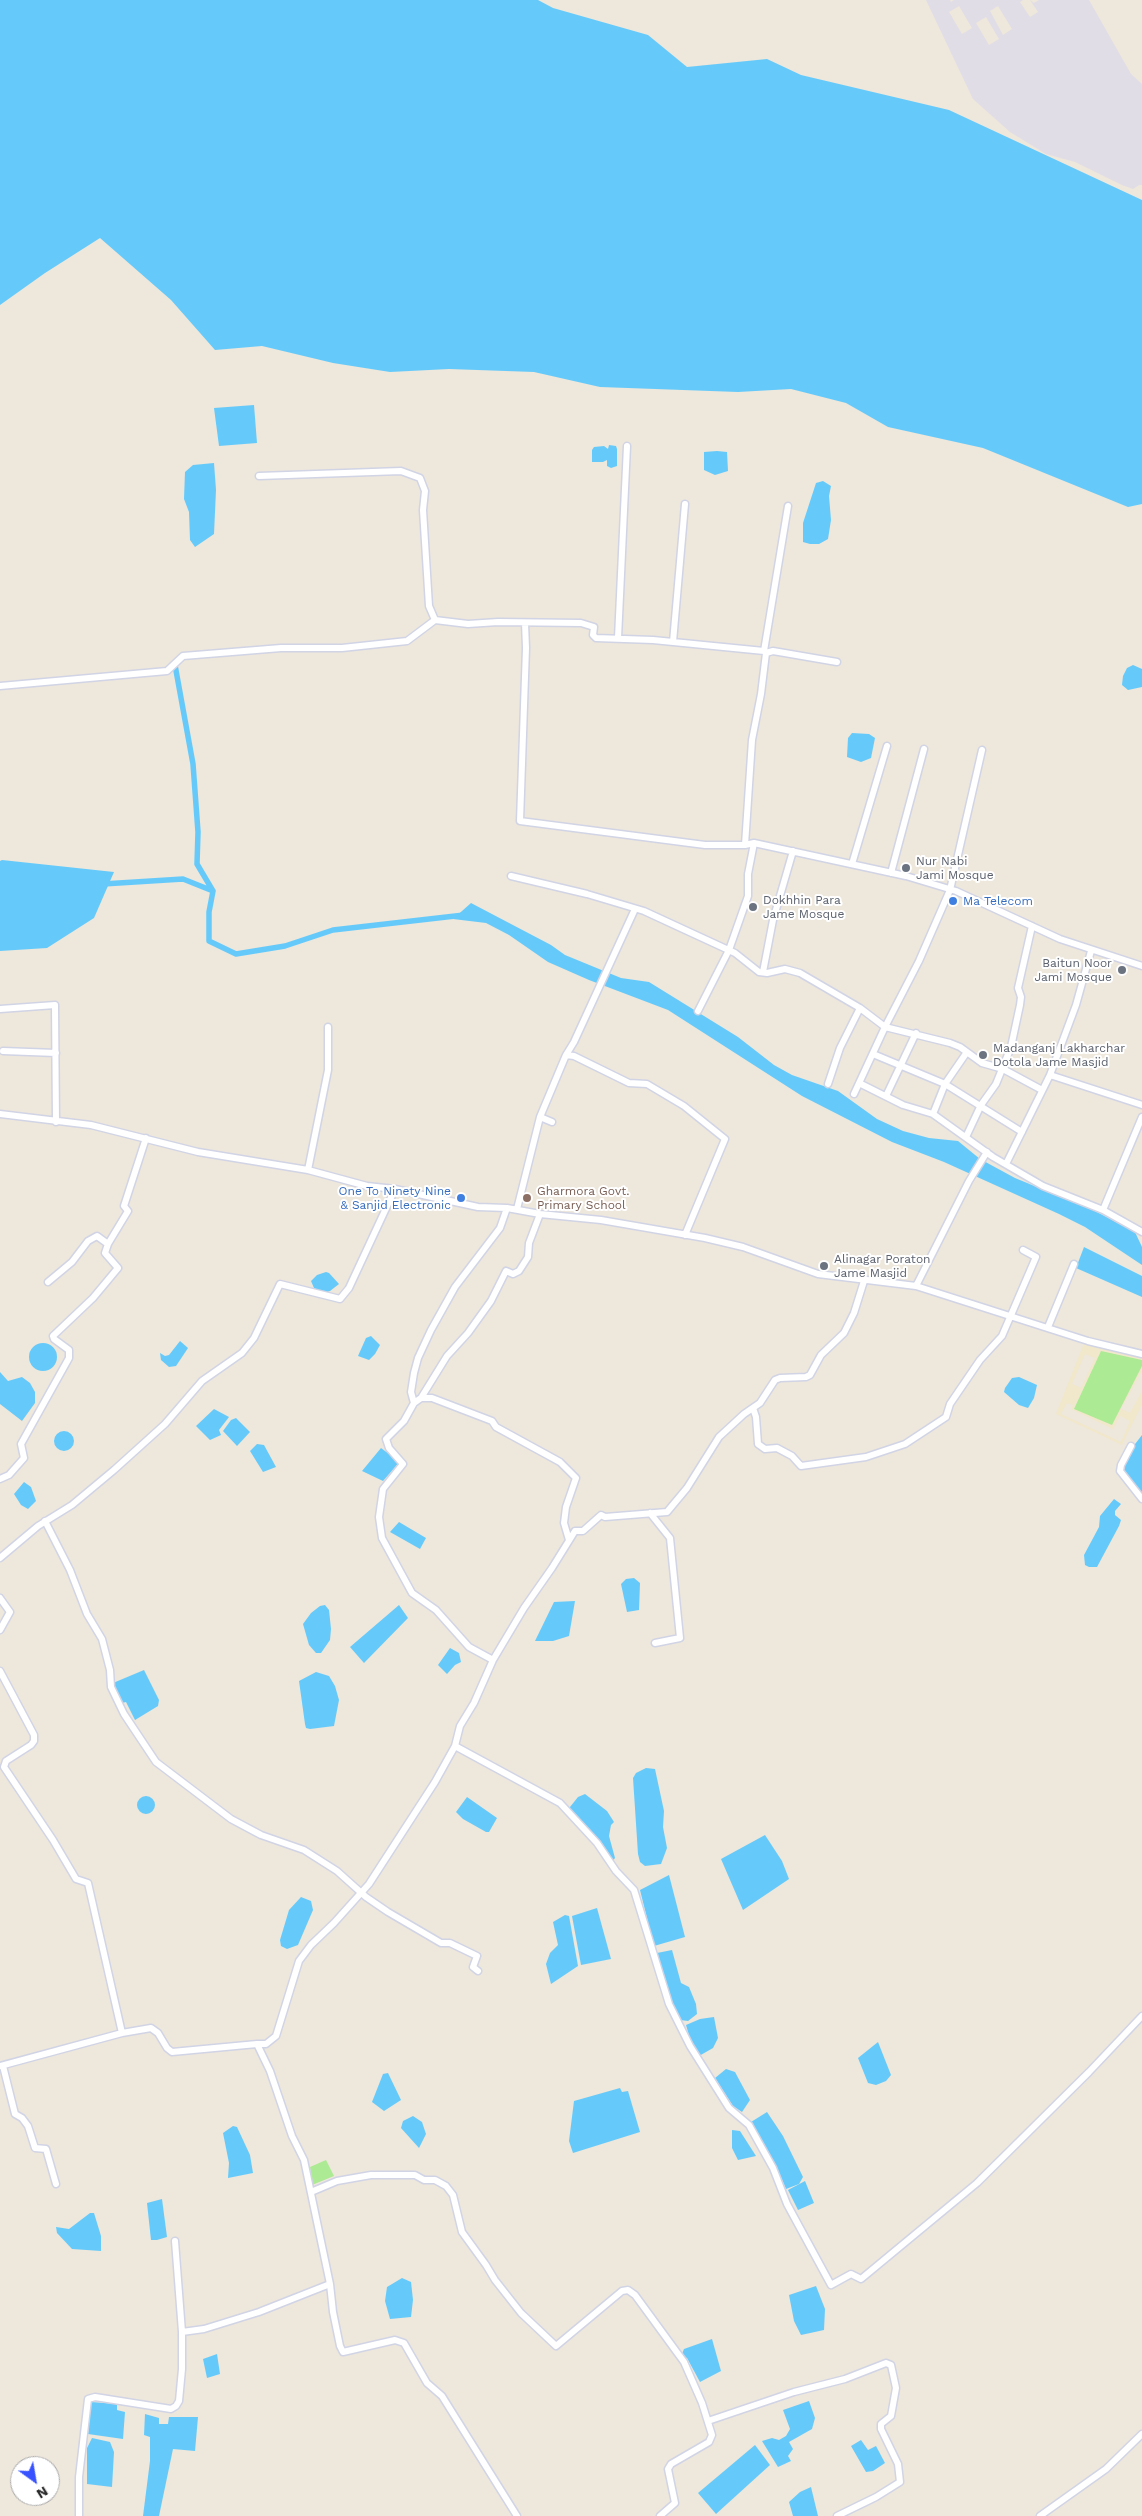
<!DOCTYPE html>
<html>
<head>
<meta charset="utf-8">
<style>
	body { margin:0 }
	#map { position:relative; width:1142px; height:2516px; overflow:hidden; background:#eee7dc; font-family:"Work Sans",sans-serif }
	canvas { display:block }
	.north { position:absolute; left:10px; top:2456px; width:50px; height:50px; box-sizing:border-box; background:#fff; border:1px solid #aaa; border-radius:50%; rotate:148deg; font-size:14px; font-weight:700; line-height:20px; text-align:center; color:#2b2b2b }
	.north::after { content:''; display:block; margin:auto; width:18px; height:22px; background:#3852ff; clip-path:polygon(50% 0,100% 100%,50% 72%,0 100%) }
</style>
</head>
<body>
<div id="map">
<canvas width="1142" height="2516"></canvas>
<div class="north">N</div>
</div>
<script>
const context = document.querySelector('canvas').getContext('2d');
context.lineJoin = 'round';
function paint(path, color) {
  context.fillStyle = color;
  context.fill(path, 'evenodd');
}
function toPath(rows) {
  const path = new Path2D();
  for (const r of rows) {
    if (r.length === 3) {
      path.moveTo(r[0] + r[2], r[1]);
      path.arc(r[0], r[1], r[2], 0, 2 * Math.PI);
      continue;
    }
    path.moveTo(r[0], r[1]);
    for (let i = 2; i < r.length; i += 2) path.lineTo(r[i], r[i + 1]);
  }
  return path;
}
function strokePath(path, color, width, dash) {
  context.strokeStyle = color;
  context.lineWidth = width;
  context.lineCap = dash ? 'butt' : 'round';
  context.setLineDash(dash || []);
  context.stroke(path);
}
function label(font, color, halo, rows, align = 'center') {
  context.font = font + ' "Work Sans",sans-serif';
  context.lineWidth = 4;
  context.setLineDash([]);
  context.textBaseline = 'middle';
  context.strokeStyle = halo;
  context.fillStyle = color;
  for (const [text, x, y, turn = 0] of rows) {
    context.save();
    context.translate(x, y);
    context.rotate((+turn || 0) * Math.PI / 180);
    context.textAlign = isNaN(turn) ? turn : align;
    if (halo) context.strokeText(text, 0, 0);
    context.fillText(text, 0, 0);
    context.restore();
  }
}
paint(toPath([
	[926,0,950,0,951,2,954,0,1023,0,1020,2,1030,17,1038,12,1030,0,1034,3,1039,0,1089,0,1131,74,1142,84,1142,185,1139,185,1133,189,1122,185,1075,162,1046,154,1010,132,973,99],
	[959,6,972,28,962,34,949,12],
	[998,6,1012,29,1003,35,990,11],
	[986,17,999,39,989,45,976,23]
]), '#e0dde6');
paint(toPath([
	[1084,1343,1142,1358,1142,1360,1101,1351,1074,1408,1112,1425,1142,1366,1142,1371,1121,1409,1130,1413,1142,1391,1142,1404,1122,1445,1056,1414],
	[1085,1354,1095,1358,1081,1388,1072,1384],
	[1067,1403,1073,1405,1071,1409,1113,1429,1120,1416,1130,1421,1121,1442,1061,1414]
]), '#f1e7ca');
paint(toPath([
	[1101,1351,1142,1360,1142,1366,1112,1425,1074,1409],
	[326,2160,334,2176,312,2185,310,2167]
]), '#acea93');
paint(toPath([
	[0,0,538,0,553,8,648,35,687,67,767,59,801,75,949,110,1142,200,1142,504,1128,507,983,448,888,427,846,403,791,389,738,392,600,387,534,372,449,369,390,372,333,363,262,346,215,350,171,300,100,238,45,273,0,305],
	[254,405,257,443,219,446,214,408],
	[609,445,616,446,617,449,617,466,611,468,607,466,607,460,603,462,592,462,592,450,594,447,604,446,608,449],
	[717,451,727,452,728,471,715,475,704,470,704,452],
	[214,463,216,490,214,534,195,547,190,540,189,512,184,499,185,472,193,465],
	[823,481,831,486,829,496,831,520,828,539,819,544,810,544,803,542,803,523,816,483],
	[1133,665,1142,669,1142,687,1128,690,1122,685,1123,676,1127,668],
	[852,733,869,734,875,738,871,758,861,762,847,757,848,738],
	[0,861,2,860,114,872,94,918,47,948,0,951],
	[471,903,551,945,565,955,621,978,649,982,738,1037,774,1065,792,1075,838,1091,877,1119,903,1131,929,1138,958,1141,980,1159,1015,1178,1095,1211,1135,1232,1142,1247,1142,1265,1085,1227,1059,1214,944,1162,892,1142,802,1096,668,1010,589,980,548,962,509,935,486,923,453,919],
	[1084,1247,1142,1276,1142,1297,1076,1268],
	[326,1272,329,1273,339,1284,330,1291,324,1293,314,1288,311,1281,317,1275],
	[371,1336,380,1345,375,1354,369,1360,358,1356,366,1338],
	[180,1341,188,1348,176,1366,169,1367,161,1360,160,1353,165,1356,169,1355],
	[43,1357,14],
	[0,1372,8,1381,22,1377,30,1383,35,1392,35,1403,22,1421,0,1404],
	[1019,1377,1037,1385,1034,1398,1028,1408,1019,1405,1004,1392,1005,1388,1012,1378],
	[214,1409,229,1417,219,1430,221,1435,210,1440,196,1426],
	[236,1418,250,1432,237,1446,223,1431,231,1420],
	[64,1441,10],
	[1142,1435,1142,1496,1121,1470,1132,1448],
	[257,1444,264,1445,276,1467,263,1472,250,1451],
	[381,1448,397,1460,397,1465,383,1481,362,1471],
	[24,1482,31,1487,36,1501,28,1509,21,1505,14,1494],
	[1114,1499,1121,1504,1115,1511,1115,1515,1121,1520,1119,1526,1097,1567,1089,1567,1085,1565,1084,1555,1099,1527,1100,1516],
	[399,1522,426,1538,420,1549,390,1532],
	[634,1578,640,1583,639,1610,627,1612,621,1584,626,1579],
	[575,1601,569,1636,553,1641,535,1641,554,1602],
	[325,1605,329,1610,331,1629,330,1640,321,1653,316,1653,309,1645,303,1624,311,1613,320,1606],
	[399,1605,408,1618,364,1663,350,1647],
	[450,1648,459,1653,461,1662,455,1665,447,1674,438,1665],
	[144,1670,159,1700,158,1706,135,1720,126,1702,122,1703,117,1696,113,1683],
	[316,1672,329,1676,335,1686,339,1700,334,1726,310,1729,306,1728,305,1724,299,1681],
	[646,1768,655,1769,664,1811,663,1827,667,1848,661,1864,645,1866,640,1862,638,1854,633,1778,636,1773],
	[585,1794,607,1811,614,1822,611,1825,609,1836,615,1858,611,1863,570,1811,570,1807,578,1797],
	[146,1805,9],
	[467,1797,497,1818,489,1832,486,1832,463,1819,456,1812],
	[765,1835,782,1861,789,1879,743,1910,721,1859],
	[669,1875,685,1937,654,1946,640,1890],
	[301,1897,311,1901,313,1910,298,1945,287,1949,281,1946,280,1940,289,1910],
	[597,1908,611,1959,581,1965,572,1916],
	[565,1915,569,1916,578,1966,551,1984,546,1964,550,1953,558,1945,553,1922],
	[672,1950,681,1983,689,1987,696,2004,697,2014,688,2021,680,2020,669,1998,657,1953],
	[714,2017,718,2038,713,2048,699,2056,692,2046,686,2025,700,2019],
	[878,2042,891,2075,886,2081,876,2085,868,2083,858,2058],
	[726,2069,735,2072,750,2100,742,2112,733,2106,715,2078],
	[388,2073,401,2100,384,2111,372,2102,383,2074],
	[620,2088,622,2092,628,2091,640,2132,573,2153,569,2141,574,2101],
	[767,2112,783,2136,803,2177,799,2184,786,2189,777,2168,751,2122],
	[413,2116,422,2122,426,2134,419,2148,401,2128,403,2121],
	[233,2126,237,2127,250,2155,253,2173,228,2178,229,2163,223,2133],
	[732,2130,740,2131,756,2156,738,2160,732,2148],
	[805,2181,814,2203,798,2210,788,2190],
	[162,2199,167,2237,157,2240,151,2240,147,2203],
	[90,2213,94,2213,101,2236,101,2251,72,2249,57,2233,56,2227,69,2229],
	[402,2278,411,2282,413,2300,411,2317,390,2319,385,2301,387,2287],
	[816,2286,825,2309,824,2330,801,2335,794,2321,789,2295],
	[712,2339,721,2371,700,2382,687,2358,681,2356,684,2349],
	[217,2354,220,2374,207,2378,203,2359],
	[809,2401,815,2418,812,2429,789,2442,793,2449,788,2456,791,2461,778,2467,762,2441,772,2438,779,2440,786,2436,790,2429,783,2410],
	[91,2402,117,2404,117,2410,125,2412,123,2439,88,2434],
	[145,2414,159,2418,159,2424,168,2424,169,2417,198,2417,195,2451,173,2449,159,2516,143,2516,150,2461,150,2437,144,2435],
	[92,2438,110,2442,114,2452,112,2487,87,2484,87,2448],
	[861,2440,868,2450,876,2446,885,2463,873,2471,866,2472,851,2446],
	[755,2445,770,2465,716,2514,698,2493],
	[811,2487,818,2516,793,2516,789,2502,800,2492]
]), '#65cafa');
strokePath(toPath([
	[175,665,193,764,198,832,197,864,213,891,209,912,209,941,236,954,285,946,333,930,464,915],
	[103,884,183,879,213,891]
]), '#65cafa', 5.5);
const minor = toPath([
	[259,476,401,471,420,478,425,491,423,510,429,606,435,620],
	[525,623,526,648,520,821,705,845,745,845,754,843,906,876,956,891,1060,939,1142,966],
	[618,638,627,446],
	[673,642,685,504],
	[764,651,788,506],
	[766,653,773,651,837,662],
	[0,686,167,671,183,656,281,648,342,648,407,641,435,620,468,624,498,622,581,623,594,627,593,635,596,638,653,640,764,651,766,653,761,694,752,740,745,845],
	[852,864,887,746],
	[891,873,924,749],
	[511,876,587,894,644,911,735,953,759,972,767,973,785,969,800,973,860,1008,885,1027,950,1043,960,1047,982,1063,1003,1069,1042,1090],
	[763,972,773,920,793,851],
	[0,1009,55,1005,56,1122],
	[698,1011,729,950,748,896,748,874,754,843],
	[3,1051,56,1053],
	[873,1054,945,1084,1022,1132],
	[566,1055,574,1056,629,1083,647,1084,684,1106,725,1139,685,1235],
	[1050,1075,1142,1105],
	[859,1083,903,1105,933,1114,993,1157,1043,1186,1103,1210,1142,1232],
	[828,1084,840,1048,860,1008],
	[854,1094,885,1027,919,961,950,890,982,750],
	[886,1096,916,1033],
	[0,1114,91,1125,198,1152,308,1170,367,1186,395,1189,478,1207,507,1208,540,1214,601,1220,705,1238,743,1247,818,1274,916,1286,1088,1341,1142,1354],
	[933,1114,945,1084,967,1052],
	[540,1117,552,1122],
	[966,1137,981,1105,996,1084,1011,1047,1020,1005,1021,997,1018,988,1032,926],
	[1006,1164,1050,1075,1076,1005,1091,951],
	[308,1170,328,1070,328,1027],
	[517,1209,540,1117,566,1055,574,1042,635,909],
	[1103,1210,1142,1117],
	[48,1282,72,1262,88,1241,97,1236,108,1244],
	[916,1286,969,1181,987,1152],
	[1048,1327,1074,1264],
	[421,1398,447,1356,468,1333,491,1301,506,1271,513,1274,519,1271,528,1257,529,1243,540,1214],
	[414,1403,411,1392,414,1373,418,1358,431,1330,455,1287,500,1228,507,1208],
	[753,1408,756,1417,758,1444,765,1449,777,1448,792,1456,801,1466,866,1457,905,1444,946,1417,950,1404,980,1360,1002,1336,1036,1257,1023,1250],
	[1131,1446,1121,1465,1120,1471,1142,1499],
	[0,1479,9,1475,24,1458,21,1444,69,1358,69,1350,54,1339,53,1336,93,1298,118,1268,105,1253,108,1244,128,1211,124,1206,146,1138],
	[650,1513,670,1538,680,1638,655,1643],
	[45,1521,70,1570,87,1614,102,1639,110,1670,111,1687,124,1714,156,1762,231,1819,261,1835,304,1850,337,1871,366,1897,388,1912,441,1943,450,1943,477,1956,473,1967,478,1971],
	[0,1558,38,1526,72,1505,114,1470,165,1424,202,1381,242,1353,254,1338,280,1284,340,1299,349,1288,395,1189],
	[0,1598,10,1612,0,1630],
	[493,1660,469,1647,436,1610,412,1593,382,1538,379,1517,383,1489,403,1464,389,1448,386,1439,404,1421,414,1403,421,1398,432,1398,492,1421,496,1427,560,1462,576,1478,566,1507,564,1523,569,1540],
	[0,1671,34,1735,34,1741,31,1745,6,1761,4,1767,53,1840,76,1879,88,1883,122,2033],
	[455,1746,560,1803,597,1843,616,1871,634,1890,669,2004,690,2046,729,2108,749,2125,773,2168,787,2204,831,2285,851,2274,861,2279,977,2183,1089,2072,1142,2016],
	[0,2066,122,2033,151,2028,158,2033,167,2048,172,2052,257,2044],
	[3,2066,15,2114,22,2118,28,2126,35,2148,46,2149,56,2184],
	[311,2192,337,2181,371,2175,415,2175,424,2180,435,2180,446,2186,453,2195,462,2232,486,2265,495,2280,521,2313,556,2346,622,2291,628,2290,635,2295,684,2362,702,2403,712,2435,709,2442,671,2464,668,2469,675,2503,660,2516],
	[175,2241,182,2332,204,2329,259,2312,330,2284,304,2160,292,2136,270,2071,257,2044,266,2044,276,2036,299,1961,311,1945,334,1923,369,1884,435,1782,455,1746,460,1726,474,1703,493,1660,524,1608,552,1568,575,1531,583,1531,601,1515,605,1517,667,1512,687,1488,719,1437,744,1414,760,1403,775,1380,780,1378,806,1377,810,1375,821,1355,844,1333,854,1313,864,1281],
	[330,2284,333,2312,340,2346,343,2352,395,2340,404,2343,427,2383,442,2396,517,2516],
	[708,2421,794,2392,845,2379,886,2363,891,2365,896,2388,891,2416,881,2424,881,2429,898,2464,900,2482,876,2497,837,2516],
	[79,2516,79,2477,88,2399,95,2397,171,2409,176,2406,179,2401,182,2369,182,2332],
	[1040,2516,1106,2469,1142,2434]
]);
strokePath(minor, '#d1d4e5', 9);
strokePath(minor, '#fff', 6);
for (const [x, y, r, color] of [
	[906,868,5,"#6b7280"],
	[953,901,5,"#3f7fe0"],
	[753,907,5,"#6b7280"],
	[1122,970,5,"#6b7280"],
	[983,1055,5,"#6b7280"],
	[461,1198,5,"#3f7fe0"],
	[527,1198,5,"#8d6e63"],
	[824,1266,5,"#6b7280"]
]) {
  const dot = new Path2D();
  dot.arc(x, y, r, 0, 2 * Math.PI);
  context.fillStyle = color;
  context.fill(dot);
  strokePath(dot, '#fff', 2);
}
label('12px', '#5b616d', '#fff', [
	["Nur Nabi",916,861],
	["Jami Mosque",916,875],
	["Dokhhin Para",763,900],
	["Jame Mosque",763,914],
	["Baitun Noor",1112,963,"right"],
	["Jami Mosque",1112,977,"right"],
	["Madanganj Lakharchar",993,1048],
	["Dotola Jame Masjid",993,1062],
	["Alinagar Poraton",834,1259],
	["Jame Masjid",834,1273]
], 'left');
label('12px', '#366cbe', '#fff', [
	["Ma Telecom",963,901],
	["One To Ninety Nine",451,1191,"right"],
	["& Sanjid Electronic",451,1205,"right"]
], 'left');
label('12px', '#785e54', '#fff', [
	["Gharmora Govt.",537,1191],
	["Primary School",537,1205]
], 'left');
</script>
</body>
</html>
